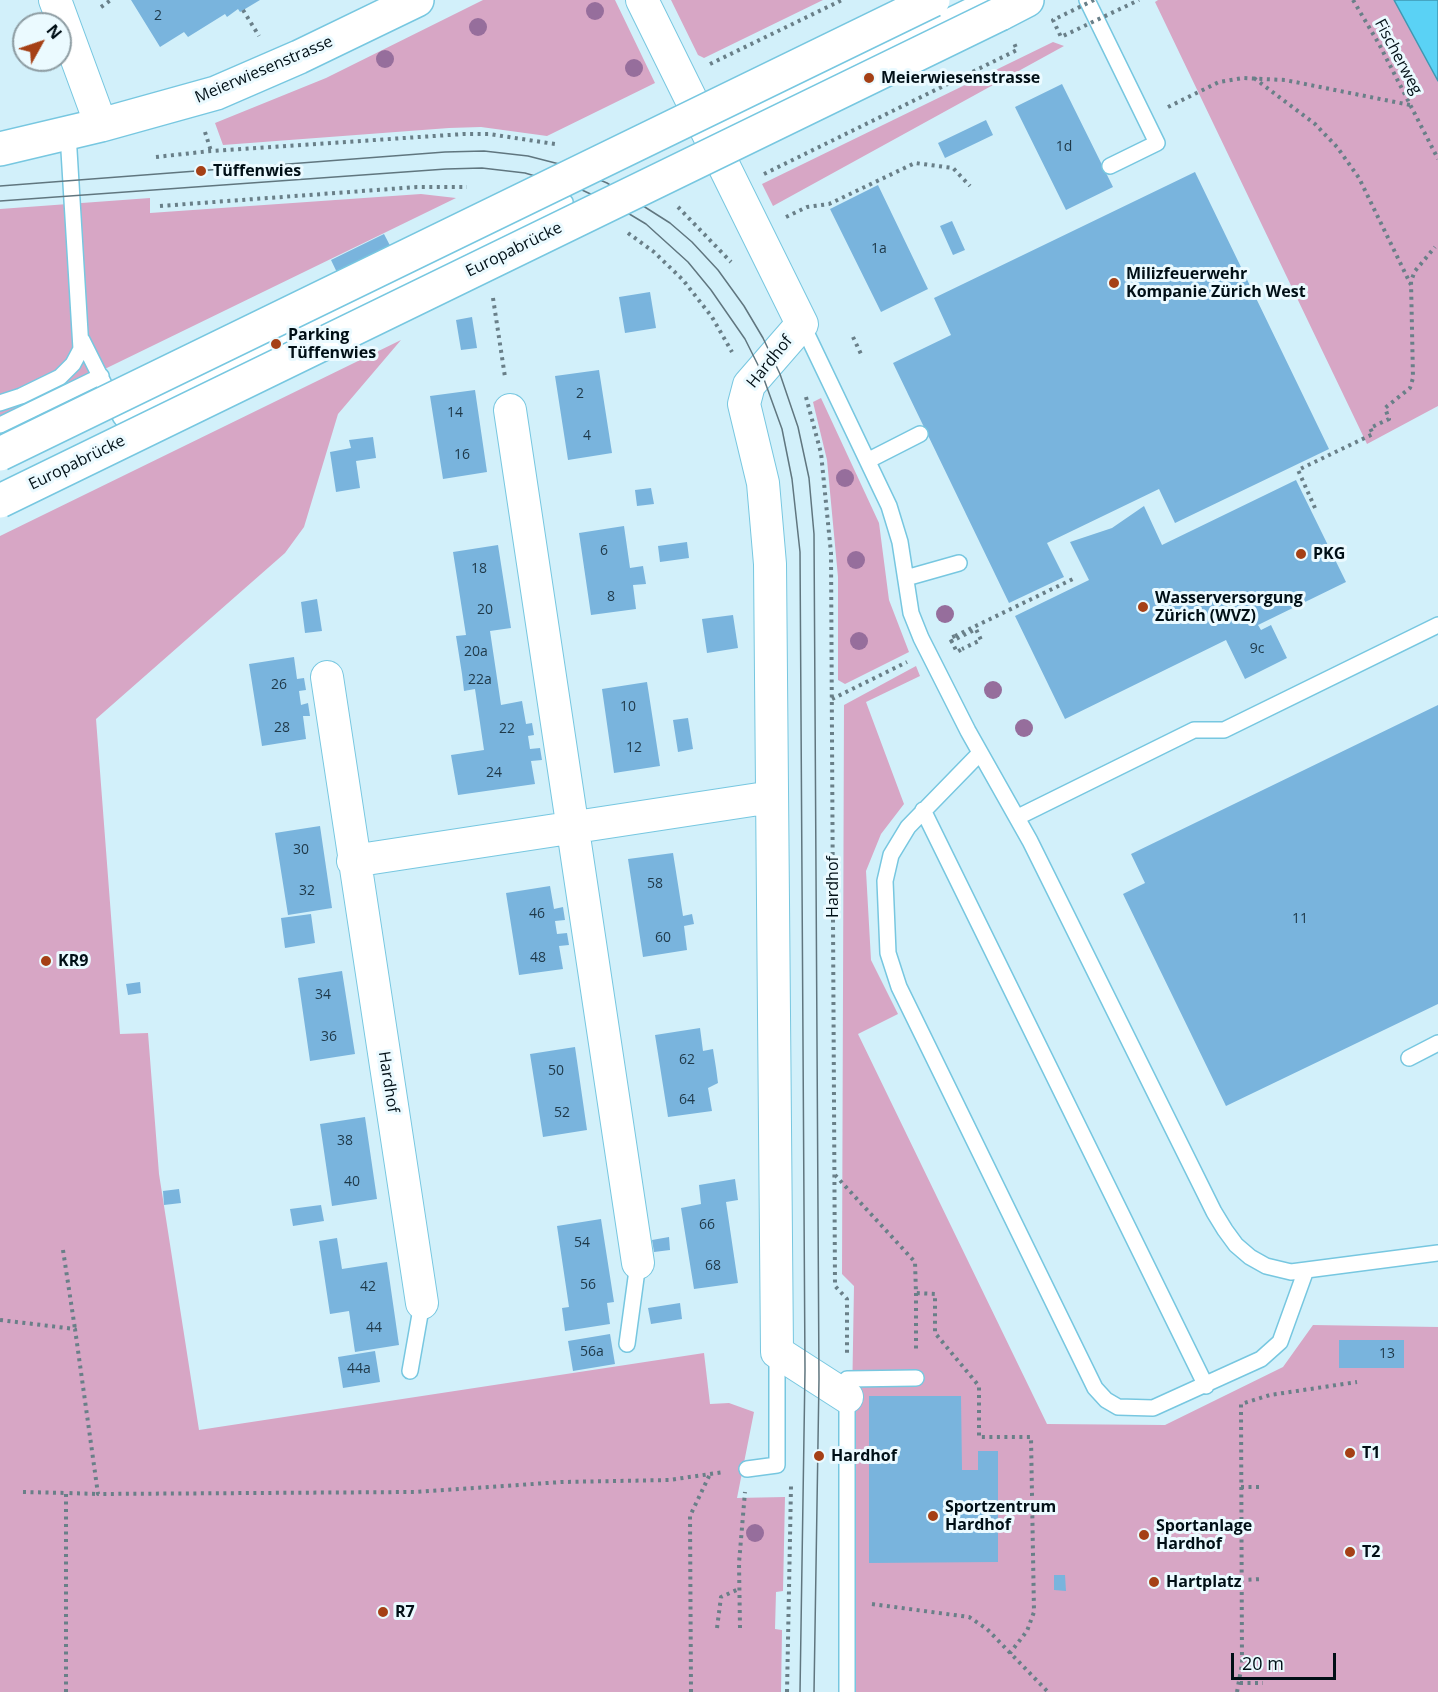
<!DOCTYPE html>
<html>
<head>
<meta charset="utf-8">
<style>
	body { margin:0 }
	#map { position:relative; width:1438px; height:1692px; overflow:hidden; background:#d2f0fa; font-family:"Open Sans",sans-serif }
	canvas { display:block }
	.north { position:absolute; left:12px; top:12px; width:60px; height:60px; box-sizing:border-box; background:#ebfaff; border:2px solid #8d9ca2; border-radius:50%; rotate:50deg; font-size:16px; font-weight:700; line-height:24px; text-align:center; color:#000f16 }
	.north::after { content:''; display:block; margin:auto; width:21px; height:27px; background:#a54016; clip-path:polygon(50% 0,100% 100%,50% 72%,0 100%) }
	.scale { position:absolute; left:1231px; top:1653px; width:105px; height:27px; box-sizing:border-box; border:3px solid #000f16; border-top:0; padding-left:8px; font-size:18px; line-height:21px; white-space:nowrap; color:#000f16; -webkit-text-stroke:4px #ebfaff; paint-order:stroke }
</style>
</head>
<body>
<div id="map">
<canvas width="1438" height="1692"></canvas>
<div class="north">N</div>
<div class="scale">20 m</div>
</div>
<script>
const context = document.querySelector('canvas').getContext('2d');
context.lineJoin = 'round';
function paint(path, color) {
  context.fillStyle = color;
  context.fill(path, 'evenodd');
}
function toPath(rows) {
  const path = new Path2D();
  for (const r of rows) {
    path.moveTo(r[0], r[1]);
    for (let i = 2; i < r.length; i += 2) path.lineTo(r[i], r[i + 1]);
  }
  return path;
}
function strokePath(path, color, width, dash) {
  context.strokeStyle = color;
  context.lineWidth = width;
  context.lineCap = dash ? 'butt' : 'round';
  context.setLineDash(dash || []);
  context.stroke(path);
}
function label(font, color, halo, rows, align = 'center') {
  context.font = font + ' "Open Sans",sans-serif';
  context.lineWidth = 6;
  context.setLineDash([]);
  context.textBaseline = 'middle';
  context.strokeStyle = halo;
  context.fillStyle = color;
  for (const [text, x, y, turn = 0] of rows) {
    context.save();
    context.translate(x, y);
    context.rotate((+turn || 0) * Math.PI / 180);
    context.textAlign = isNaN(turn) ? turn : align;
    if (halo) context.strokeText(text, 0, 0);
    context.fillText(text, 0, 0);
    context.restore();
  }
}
paint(toPath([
	[483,0,615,0,655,83,547,136,481,127,449,128,223,145,215,123,326,78],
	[671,0,823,0,704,58,698,55],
	[1158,0,1394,0,1438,81,1438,406,1367,444,1155,2],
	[1053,42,1064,46,773,206,762,184],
	[421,194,456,198,0,420,0,209,150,198,150,213],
	[401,340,338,414,304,527,285,553,96,719,120,1034,148,1033,159,1174,199,1430,704,1353,710,1404,729,1403,754,1412,737,1498,785,1497,783,1591,776,1592,775,1629,782,1630,781,1692,0,1692,0,536],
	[821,398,879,523,889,600,909,652,845,684,838,680,838,577,827,460,813,402],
	[916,666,920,676,866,702,904,804,881,834,866,871,871,960,898,1014,858,1034,1047,1424,1165,1425,1283,1367,1313,1325,1438,1327,1438,1692,847,1692,854,1286,842,1274,844,705]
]), '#d7a6c5');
const water = toPath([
	[1394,0,1438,0,1438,81,1394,0]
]);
paint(water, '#5ad2f5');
strokePath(water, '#3f98b2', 1.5);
paint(toPath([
	[131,0,260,0,240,12,238,9,227,17,225,14,188,37,184,32,160,47],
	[1062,84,1113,187,1066,210,1015,107],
	[986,120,993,135,945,158,938,143],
	[1195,172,1329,449,1175,523,1159,489,1047,543,1064,577,1009,603,893,363,951,335,934,298],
	[878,185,928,289,881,312,830,209],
	[952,221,965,250,953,255,940,226],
	[384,234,397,259,343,285,331,260],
	[650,292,656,328,625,333,619,297],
	[472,317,477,348,461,350,456,320],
	[599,370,612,453,568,460,555,376],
	[475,390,487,472,443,479,430,396],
	[373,437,376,458,356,461,360,488,336,492,330,452,351,448,349,440],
	[1296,480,1346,582,1258,625,1261,630,1271,625,1287,658,1245,679,1226,640,1065,719,1015,616,1089,580,1070,542,1112,528,1144,506,1162,545],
	[651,488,654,504,637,506,635,490],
	[624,526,630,568,643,566,646,584,633,585,636,609,591,615,579,533],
	[687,542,689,558,660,562,658,546],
	[498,545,511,628,490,631,501,705,522,701,526,724,532,723,534,735,528,736,530,749,540,748,542,760,531,761,535,784,458,795,451,755,484,750,475,689,464,691,462,674,456,636,466,635,453,552],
	[317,599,322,631,305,633,301,602],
	[733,615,738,648,707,653,702,619],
	[294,657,297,679,304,678,306,690,299,691,301,705,308,703,310,716,303,716,306,739,262,746,249,664],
	[647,682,660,766,614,773,602,689],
	[1438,705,1438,1004,1226,1106,1123,894,1145,883,1131,854],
	[688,718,693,749,678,752,673,720],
	[320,826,332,908,288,915,275,833],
	[673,853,683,916,692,914,694,924,684,926,687,950,643,957,628,859],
	[550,886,554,909,563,907,565,920,555,921,557,934,567,933,569,945,559,946,563,969,519,975,506,893],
	[311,914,315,943,285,948,281,918],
	[342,971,355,1054,310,1061,298,978],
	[140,982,141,993,128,995,126,984],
	[700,1028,703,1051,713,1049,716,1068,718,1083,708,1088,712,1111,668,1117,655,1035],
	[575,1047,587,1130,543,1137,530,1054],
	[365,1117,377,1199,332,1206,320,1124],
	[735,1179,738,1200,726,1202,738,1283,694,1289,681,1208,701,1204,699,1185],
	[179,1189,181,1203,164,1205,163,1191],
	[321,1205,324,1221,293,1226,290,1209],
	[601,1219,614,1302,607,1303,610,1324,565,1331,562,1308,569,1307,557,1226],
	[669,1237,670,1250,654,1252,652,1240],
	[337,1238,342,1269,387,1262,399,1345,355,1352,349,1311,330,1314,319,1241],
	[680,1303,682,1319,651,1324,648,1308],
	[610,1334,615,1364,573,1371,568,1341],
	[1339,1340,1404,1340,1404,1368,1339,1368],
	[375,1351,380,1382,343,1388,338,1357],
	[869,1396,961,1396,962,1470,978,1470,978,1451,998,1451,998,1562,869,1563],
	[1054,1575,1065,1575,1066,1591,1054,1590]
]), '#79b4dd');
const service = toPath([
	[1087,0,1157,143,1110,166],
	[708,133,982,0],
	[802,324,889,506,900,542,911,613,921,638,968,731,1030,841,1214,1212,1225,1230,1236,1245,1250,1257,1266,1266,1291,1272,1438,1253],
	[82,340,121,418,565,202],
	[0,403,21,396,60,377,73,364,81,349,68,134],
	[0,425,101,376],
	[869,460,920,434],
	[906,578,959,563],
	[980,753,908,827,891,855,885,881,888,953,899,987,1095,1388,1106,1400,1118,1407,1153,1408,1261,1359,1280,1342,1306,1270],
	[923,810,1206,1386],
	[1018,817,1194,730,1224,730,1438,625],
	[1409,1058,1438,1043],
	[627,1344,638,1263],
	[410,1371,422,1303],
	[747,1469,777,1465,777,1352],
	[847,1692,847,1379,916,1378]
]);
const minor = toPath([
	[55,0,101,125],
	[642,0,802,324,749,385,744,404,763,483,770,564,777,1352,847,1397],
	[510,410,638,1263],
	[327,677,422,1303],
	[353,861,772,797]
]);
const tertiary = toPath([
	[0,149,101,125,216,93,299,57,417,0]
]);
const secondary = toPath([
	[1000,14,1027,0]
]);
strokePath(service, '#77c7e0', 18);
strokePath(minor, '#77c7e0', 34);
strokePath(tertiary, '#77c7e0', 36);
strokePath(secondary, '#77c7e0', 36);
strokePath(toPath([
	[1353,0,1379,44,1438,159],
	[101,7,111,0],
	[243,10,259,36],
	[710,64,842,0],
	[1254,78,1315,124,1337,147,1359,178,1411,285],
	[1168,107,1219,82,1243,78,1285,80,1410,105],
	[205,132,211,151],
	[156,157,211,151,464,134,489,134,555,144],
	[764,174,1017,50,1014,43],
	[160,206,417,187,467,187],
	[678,207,731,262],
	[786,217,807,207,829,204,915,163,953,168,970,186],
	[628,233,654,252,683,280,712,317,732,352],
	[493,298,505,377],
	[853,337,861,354],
	[806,397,821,453,831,553,835,1286,847,1299,847,1354],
	[1315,508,1298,470,1373,434,1370,428,1389,419,1385,408,1410,388,1413,378,1411,281,1415,271,1435,247],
	[955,636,1075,578],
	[950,642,976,629,981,640,962,649],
	[832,699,907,662],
	[835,1175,915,1262,916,1293,935,1294,935,1333,979,1386,979,1437,1031,1437,1034,1612,1027,1631,1010,1653],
	[63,1250,75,1329],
	[916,1293,916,1352],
	[0,1320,75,1329,98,1494,414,1492,562,1482,669,1480,724,1472],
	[1241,1487,1261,1487],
	[23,1492,66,1493],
	[1241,1580,1262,1579],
	[872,1604,969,1617,987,1629,1048,1692],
	[717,1628,721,1597,739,1589],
	[740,1628,739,1563,745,1492],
	[1240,1683,1263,1683],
	[66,1692,66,1493,98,1494],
	[691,1692,690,1516,710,1474],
	[787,1692,791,1486],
	[1237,1692,1242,1664,1241,1404,1270,1395,1357,1382]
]), '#697f88', 4, [3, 4.5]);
strokePath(service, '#fff', 15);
strokePath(minor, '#fff', 32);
strokePath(tertiary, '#fff', 33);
strokePath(secondary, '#fff', 33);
strokePath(toPath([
	[0,186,445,152,484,151,528,156,567,166,607,183,670,223,692,242,718,270,744,306,763,338,780,374,798,427,809,478,814,534,819,1379,814,1692],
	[0,201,446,169,482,168,525,173,582,190,616,206,646,224,688,262,711,290,745,339,761,371,782,429,792,479,800,552,805,1370,800,1692]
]), '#60767f', 1.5);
const secondaryBridge = toPath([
	[0,454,933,0],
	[0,501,1000,14]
]);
strokePath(secondaryBridge, '#77c7e0', 36, []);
strokePath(toPath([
	[1094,0,1053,20,1061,37,1139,0],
	[955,636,950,638,957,652,962,649]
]), '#697f88', 4, [3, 4.5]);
strokePath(secondaryBridge, '#fff', 33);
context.fillStyle = '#966e9c';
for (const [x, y] of [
	[595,11],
	[478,27],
	[385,59],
	[634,68],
	[845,478],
	[856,560],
	[945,614],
	[859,641],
	[993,690],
	[1024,728],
	[755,1533]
]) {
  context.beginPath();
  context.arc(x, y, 9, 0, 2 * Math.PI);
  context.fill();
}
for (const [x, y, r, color] of [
	[869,78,6,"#a54016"],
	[201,171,6,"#a54016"],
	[1114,283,6,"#a54016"],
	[276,344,6,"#a54016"],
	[1301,554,6,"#a54016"],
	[1143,607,6,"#a54016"],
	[46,961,6,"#a54016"],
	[1350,1453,6,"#a54016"],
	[819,1456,6,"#a54016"],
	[933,1516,6,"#a54016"],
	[1144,1535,6,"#a54016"],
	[1350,1552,6,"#a54016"],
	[1154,1582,6,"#a54016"],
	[383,1612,6,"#a54016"]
]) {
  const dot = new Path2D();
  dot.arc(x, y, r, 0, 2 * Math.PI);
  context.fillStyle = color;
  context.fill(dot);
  strokePath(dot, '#ebfaff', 2);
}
label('14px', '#1e3848', null, [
	["2",158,16],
	["1d",1064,147],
	["1a",879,249],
	["2",580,394],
	["14",455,413],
	["4",587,436],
	["16",462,455],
	["6",604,551],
	["18",479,569],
	["8",611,597],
	["20",485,610],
	["9c",1257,649],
	["20a",476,652],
	["22a",480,680],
	["26",279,685],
	["10",628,707],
	["28",282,728],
	["22",507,729],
	["12",634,748],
	["24",494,773],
	["30",301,850],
	["58",655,884],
	["32",307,891],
	["46",537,914],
	["11",1300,919],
	["60",663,938],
	["48",538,958],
	["34",323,995],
	["36",329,1037],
	["62",687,1060],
	["50",556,1071],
	["64",687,1100],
	["52",562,1113],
	["38",345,1141],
	["40",352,1182],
	["66",707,1225],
	["54",582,1243],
	["68",713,1266],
	["56",588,1285],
	["42",368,1287],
	["44",374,1328],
	["56a",592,1352],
	["13",1387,1354],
	["44a",359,1369]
]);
label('16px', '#000f16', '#ebfaff', [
	["Fischerweg",1398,57,62],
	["Meierwiesenstrasse",264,70,-23],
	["Europabrücke",514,250,-26],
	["Hardhof",770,362,-51],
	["Europabrücke",77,463,-26],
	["Hardhof",833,887,-90],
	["Hardhof",388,1082,81]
]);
label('bold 16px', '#000f16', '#ebfaff', [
	["Meierwiesenstrasse",881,78],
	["Tüffenwies",213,171],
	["Milizfeuerwehr",1126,274],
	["Kompanie Zürich West",1126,292],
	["Parking",288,335],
	["Tüffenwies",288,353],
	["PKG",1313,554],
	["Wasserversorgung",1155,598],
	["Zürich (WVZ)",1155,616],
	["KR9",58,961],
	["T1",1362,1453],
	["Hardhof",831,1456],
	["Sportzentrum",945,1507],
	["Hardhof",945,1525],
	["Sportanlage",1156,1526],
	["Hardhof",1156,1544],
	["T2",1362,1552],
	["Hartplatz",1166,1582],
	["R7",395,1612]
], 'left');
</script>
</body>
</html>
